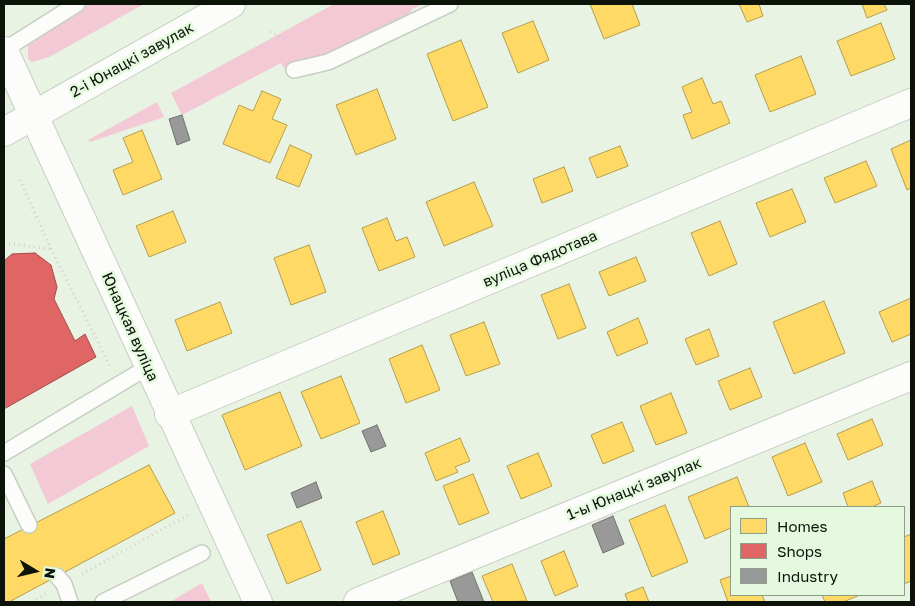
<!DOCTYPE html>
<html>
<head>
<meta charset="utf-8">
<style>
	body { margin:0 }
	#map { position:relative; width:915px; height:606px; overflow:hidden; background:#e8f3e3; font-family:"Golos Text",sans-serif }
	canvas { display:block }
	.frame { position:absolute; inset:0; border:5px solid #0c1309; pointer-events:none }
	.legend { position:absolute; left:730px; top:506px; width:175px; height:90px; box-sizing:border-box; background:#e4f9dd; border:1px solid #8e9d88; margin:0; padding:6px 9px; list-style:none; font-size:15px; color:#0c1309 }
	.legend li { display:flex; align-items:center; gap:10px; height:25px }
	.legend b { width:25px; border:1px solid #8e9d88 }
	.north { position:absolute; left:10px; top:546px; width:50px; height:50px; -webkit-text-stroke:4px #e4f9dd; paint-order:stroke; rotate:99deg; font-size:14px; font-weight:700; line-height:20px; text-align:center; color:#0c1309 }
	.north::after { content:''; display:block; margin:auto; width:18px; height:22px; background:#0c1309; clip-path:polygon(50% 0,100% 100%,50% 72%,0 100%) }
</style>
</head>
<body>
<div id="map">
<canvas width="915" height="606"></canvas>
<div class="frame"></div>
<ul class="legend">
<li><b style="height:14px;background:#ffd966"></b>Homes</li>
<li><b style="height:14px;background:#e06666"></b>Shops</li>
<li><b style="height:14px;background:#999"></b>Industry</li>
</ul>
<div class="north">N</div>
</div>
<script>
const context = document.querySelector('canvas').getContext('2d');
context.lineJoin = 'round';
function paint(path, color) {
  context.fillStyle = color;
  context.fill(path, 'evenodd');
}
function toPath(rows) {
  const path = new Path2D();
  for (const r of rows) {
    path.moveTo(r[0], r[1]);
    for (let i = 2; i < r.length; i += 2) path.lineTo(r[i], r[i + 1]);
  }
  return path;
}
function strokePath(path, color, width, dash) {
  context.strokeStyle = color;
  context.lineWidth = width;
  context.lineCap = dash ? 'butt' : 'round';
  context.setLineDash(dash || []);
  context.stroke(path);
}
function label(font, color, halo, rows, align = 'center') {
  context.font = font + ' "Golos Text",sans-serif';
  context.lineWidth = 5;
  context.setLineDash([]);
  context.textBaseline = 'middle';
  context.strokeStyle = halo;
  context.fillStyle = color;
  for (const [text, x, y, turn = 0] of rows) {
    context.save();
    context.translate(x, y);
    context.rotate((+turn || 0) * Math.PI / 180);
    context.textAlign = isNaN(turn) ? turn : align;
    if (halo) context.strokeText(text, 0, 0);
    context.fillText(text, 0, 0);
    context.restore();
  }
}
paint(toPath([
	[89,4,144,4,49,57,32,62,28,59,28,45,35,34,66,19],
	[334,4,423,4,412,9,411,12,379,33,341,51,284,68,281,63,182,115,171,93],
	[157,102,164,117,90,142,88,140],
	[132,406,149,446,48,504,30,464],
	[202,583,211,602,170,602]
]), '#f2c9d5');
const homes = toPath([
	[590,4,632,4,640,25,604,39,590,4],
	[739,4,759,4,763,16,747,22,739,4],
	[862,4,884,4,887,10,867,18,862,4],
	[533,21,549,60,518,73,502,33,533,21],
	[881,23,895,59,851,76,837,41,881,23],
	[461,40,488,107,453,121,427,54,461,40],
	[801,56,816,94,770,112,755,75,801,56],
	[702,78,713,104,721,101,730,123,692,139,683,115,692,112,682,87,702,78],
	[377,89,396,139,356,155,336,105,377,89],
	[262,91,281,99,272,119,287,125,270,163,223,144,239,105,253,111,262,91],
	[142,130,162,179,123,195,113,170,133,162,123,138,142,130],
	[911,140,911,188,907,190,891,149,911,140],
	[290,145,312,155,299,187,276,178,290,145],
	[620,146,628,166,597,178,589,158,620,146],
	[866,161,877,186,835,203,824,178,866,161],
	[564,167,573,191,542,203,533,179,564,167],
	[474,182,493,226,444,246,426,202,474,182],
	[792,189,806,222,770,237,756,203,792,189],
	[173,211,186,242,149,257,136,226,173,211],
	[387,218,396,241,407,237,415,257,379,271,362,228,387,218],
	[720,221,737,264,709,276,691,233,720,221],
	[309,245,326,292,291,305,274,258,309,245],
	[636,257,646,281,609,296,599,272,636,257],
	[569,284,586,328,558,339,541,295,569,284],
	[911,298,911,334,892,342,879,312,911,298],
	[824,301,845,353,794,374,773,322,824,301],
	[220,302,232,333,187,351,175,320,220,302],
	[638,318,648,343,617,356,607,332,638,318],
	[484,322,500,364,466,376,450,335,484,322],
	[709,329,719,356,696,365,685,339,709,329],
	[422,345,440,390,406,403,389,359,422,345],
	[750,368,762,397,730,410,718,381,750,368],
	[341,376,360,423,321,439,301,392,341,376],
	[280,392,302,446,245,470,222,415,280,392],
	[671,393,687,433,656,445,640,406,671,393],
	[872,419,883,445,848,460,837,434,872,419],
	[622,422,634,451,603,464,591,435,622,422],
	[460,438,470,461,455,467,458,472,436,481,425,453,460,438],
	[805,443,822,482,788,496,772,457,805,443],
	[538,453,552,486,521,499,507,466,538,453],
	[149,465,175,513,9,602,4,602,4,539,149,465],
	[473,474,489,513,459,525,443,486,473,474],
	[737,477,749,507,731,507,731,528,705,539,688,497,737,477],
	[872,481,881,503,872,507,848,507,843,493,872,481],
	[665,505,688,562,652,577,629,520,665,505],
	[383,511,400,554,373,565,356,522,383,511],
	[301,521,321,570,287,584,267,535,301,521],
	[911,534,911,581,904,584,904,537,911,534],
	[564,551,578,586,555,596,541,561,564,551],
	[512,564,527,601,493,602,482,576,512,564],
	[731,576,731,595,762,595,765,602,728,602,720,580,731,576],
	[643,587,649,602,628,602,625,594,643,587],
	[822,595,860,595,843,602,825,602,822,595]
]);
paint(homes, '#ffd966');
strokePath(homes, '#b69e4a', 1);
const shops = toPath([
	[35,253,51,265,57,287,54,299,75,341,85,334,96,357,4,409,4,261,12,254,35,253]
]);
paint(shops, '#e06666');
strokePath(shops, '#a04d4a', 1);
const industry = toPath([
	[182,115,190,140,177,145,169,119,182,115],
	[377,425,386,446,371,452,362,431,377,425],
	[316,482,322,498,297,508,291,493,316,482],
	[613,516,624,544,603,553,592,525,613,516],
	[472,572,484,602,458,602,450,581,472,572]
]);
paint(industry, '#999');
strokePath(industry, '#6f716e', 1);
const lane = toPath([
	[4,50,77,4],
	[294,70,328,62,450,4],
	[4,453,148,367],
	[4,474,29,525],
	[57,576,64,584,70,602],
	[103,602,202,553]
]);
const street = toPath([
	[4,51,258,602],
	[169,414,911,103],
	[358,602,911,376]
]);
const secondary = toPath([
	[4,132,231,4]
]);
strokePath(lane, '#c6cfc2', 18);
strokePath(street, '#c6cfc2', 30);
strokePath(secondary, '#c6cfc2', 30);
strokePath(toPath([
	[270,32,301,46],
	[20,180,51,249,110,366],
	[4,243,50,249],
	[82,574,188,515],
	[32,602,46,594]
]), '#cfd3cf', 3, [1, 4]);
strokePath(lane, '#fcfdfb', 15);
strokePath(street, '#fcfdfb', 28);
strokePath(secondary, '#fcfdfb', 28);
label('15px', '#0c1309', '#e4f9dd', [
	["2-і Юнацкі завулак",132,60,-29],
	["вуліца Фядотава",540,259,-23],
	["Юнацкая вуліца",130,327,66],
	["1-ы Юнацкі завулак",634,489,-22]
]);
</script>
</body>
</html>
